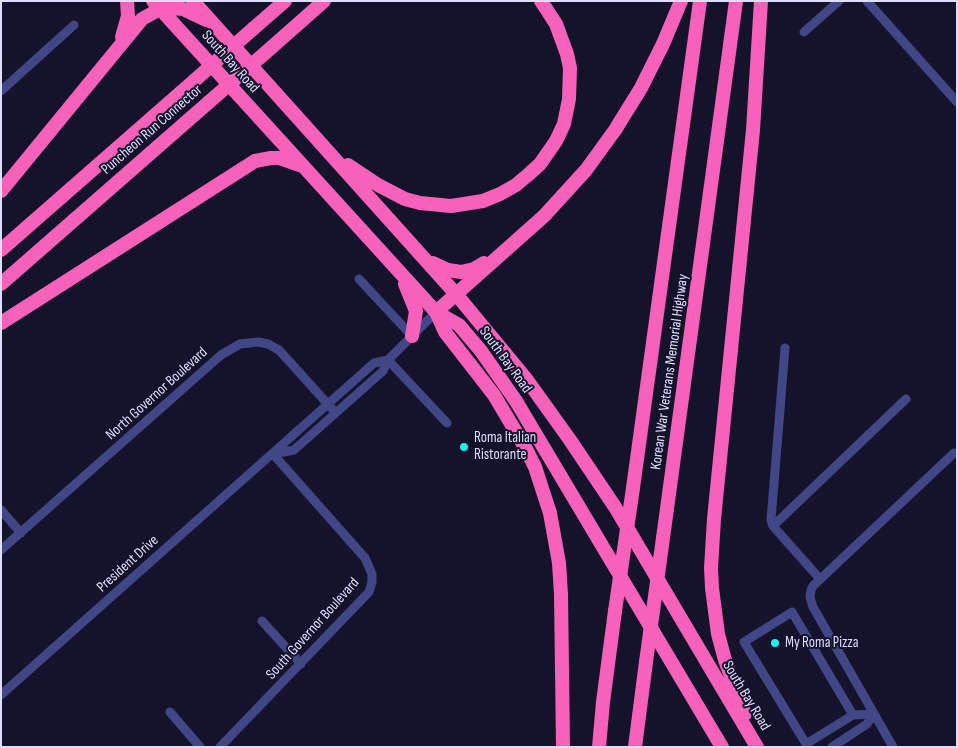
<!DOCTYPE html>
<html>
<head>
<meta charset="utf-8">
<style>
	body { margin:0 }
	#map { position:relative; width:958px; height:748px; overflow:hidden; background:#15132b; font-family:"Sofia Sans Condensed",sans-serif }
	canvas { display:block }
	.frame { position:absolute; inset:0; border:2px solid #dfdffd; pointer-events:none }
</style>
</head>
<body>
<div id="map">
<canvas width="958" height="748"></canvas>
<div class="frame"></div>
</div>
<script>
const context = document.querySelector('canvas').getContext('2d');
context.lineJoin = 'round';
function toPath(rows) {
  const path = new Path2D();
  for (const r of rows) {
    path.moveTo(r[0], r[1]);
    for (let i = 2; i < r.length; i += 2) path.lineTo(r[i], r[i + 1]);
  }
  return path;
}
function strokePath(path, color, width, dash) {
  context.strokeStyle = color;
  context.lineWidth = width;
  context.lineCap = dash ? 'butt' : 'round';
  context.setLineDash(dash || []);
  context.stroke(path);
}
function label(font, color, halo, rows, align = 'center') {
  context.font = font + ' "Sofia Sans Condensed",sans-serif';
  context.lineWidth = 4;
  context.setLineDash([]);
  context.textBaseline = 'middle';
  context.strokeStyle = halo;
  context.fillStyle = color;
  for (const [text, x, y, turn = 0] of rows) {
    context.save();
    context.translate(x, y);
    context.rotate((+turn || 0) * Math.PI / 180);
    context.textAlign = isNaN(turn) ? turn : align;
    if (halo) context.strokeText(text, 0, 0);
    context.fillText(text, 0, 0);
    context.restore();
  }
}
strokePath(toPath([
	[867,1,957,102],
	[804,32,839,1],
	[1,91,74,25],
	[359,279,412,336],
	[785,348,771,520,773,526,820,579],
	[388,360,447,423],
	[273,454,294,450,383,371,388,360,436,312],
	[1,510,21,533],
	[773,526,906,399],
	[1,550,221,355,240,344,258,342,268,344,279,350,335,412],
	[262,621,301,664],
	[1,695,374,363,388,360],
	[170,712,200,747],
	[806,744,853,715],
	[220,747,369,592,372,582,372,574,365,558,273,454],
	[808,747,744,642,792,612,853,715,874,714],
	[832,747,867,724,874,714],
	[893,747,813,607,810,597,811,590,813,586,954,453]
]), '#414687', 9);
strokePath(toPath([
	[153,1,436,312,459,325,481,351,516,401,722,747],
	[193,1,456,294,527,380,570,440,615,507,757,747],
	[254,28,285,1],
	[122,37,128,16,127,1],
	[272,47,324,1],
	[348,165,378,185,405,199,420,203,451,206,483,201,500,194,516,185,529,174,540,164,556,141,564,124,569,99,570,68,567,54,556,24,541,1],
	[1,191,142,19,160,9,171,8,183,9,206,20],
	[1,250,195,80],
	[433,263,448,270,461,272,474,269,484,263],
	[1,284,209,102],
	[405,284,416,311,412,336],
	[436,312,445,332,494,395,526,449,535,467,550,513,559,563,561,594,563,747],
	[436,312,544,216,586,170,615,130,641,88,663,44,681,1],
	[1,323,255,161,271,158,279,158,302,166],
	[633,488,700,1],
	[663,538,736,1],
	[745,714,725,660,718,634,712,588,711,568,714,519,753,130,761,1],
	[599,747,603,702,615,611],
	[635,747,646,662]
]), '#f661ba', 14);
strokePath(toPath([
	[195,80,254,28],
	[209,102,272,47],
	[615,611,633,488],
	[646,662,663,538]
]), '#f661ba', 14);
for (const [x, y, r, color] of [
	[464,447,5,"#17f2ef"],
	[775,643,5,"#17f2ef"]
]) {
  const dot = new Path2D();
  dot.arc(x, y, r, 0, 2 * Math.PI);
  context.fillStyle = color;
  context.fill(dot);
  strokePath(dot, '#15132b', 2);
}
label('15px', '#dfdffd', '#15132b', [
	["South Bay Road",230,62,48],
	["Puncheon Run Connector",152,130,-41],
	["South Bay Road",505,360,54],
	["Korean War Veterans Memorial Highway",670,372,-82],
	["North Governor Boulevard",157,394,-42],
	["President Drive",128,564,-42],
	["South Governor Boulevard",313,629,-48],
	["South Bay Road",746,696,59]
]);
label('15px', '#dfdffd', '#15132b', [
	["Roma Italian",474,438],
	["Ristorante",474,455],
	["My Roma Pizza",785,643]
], 'left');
</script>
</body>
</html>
